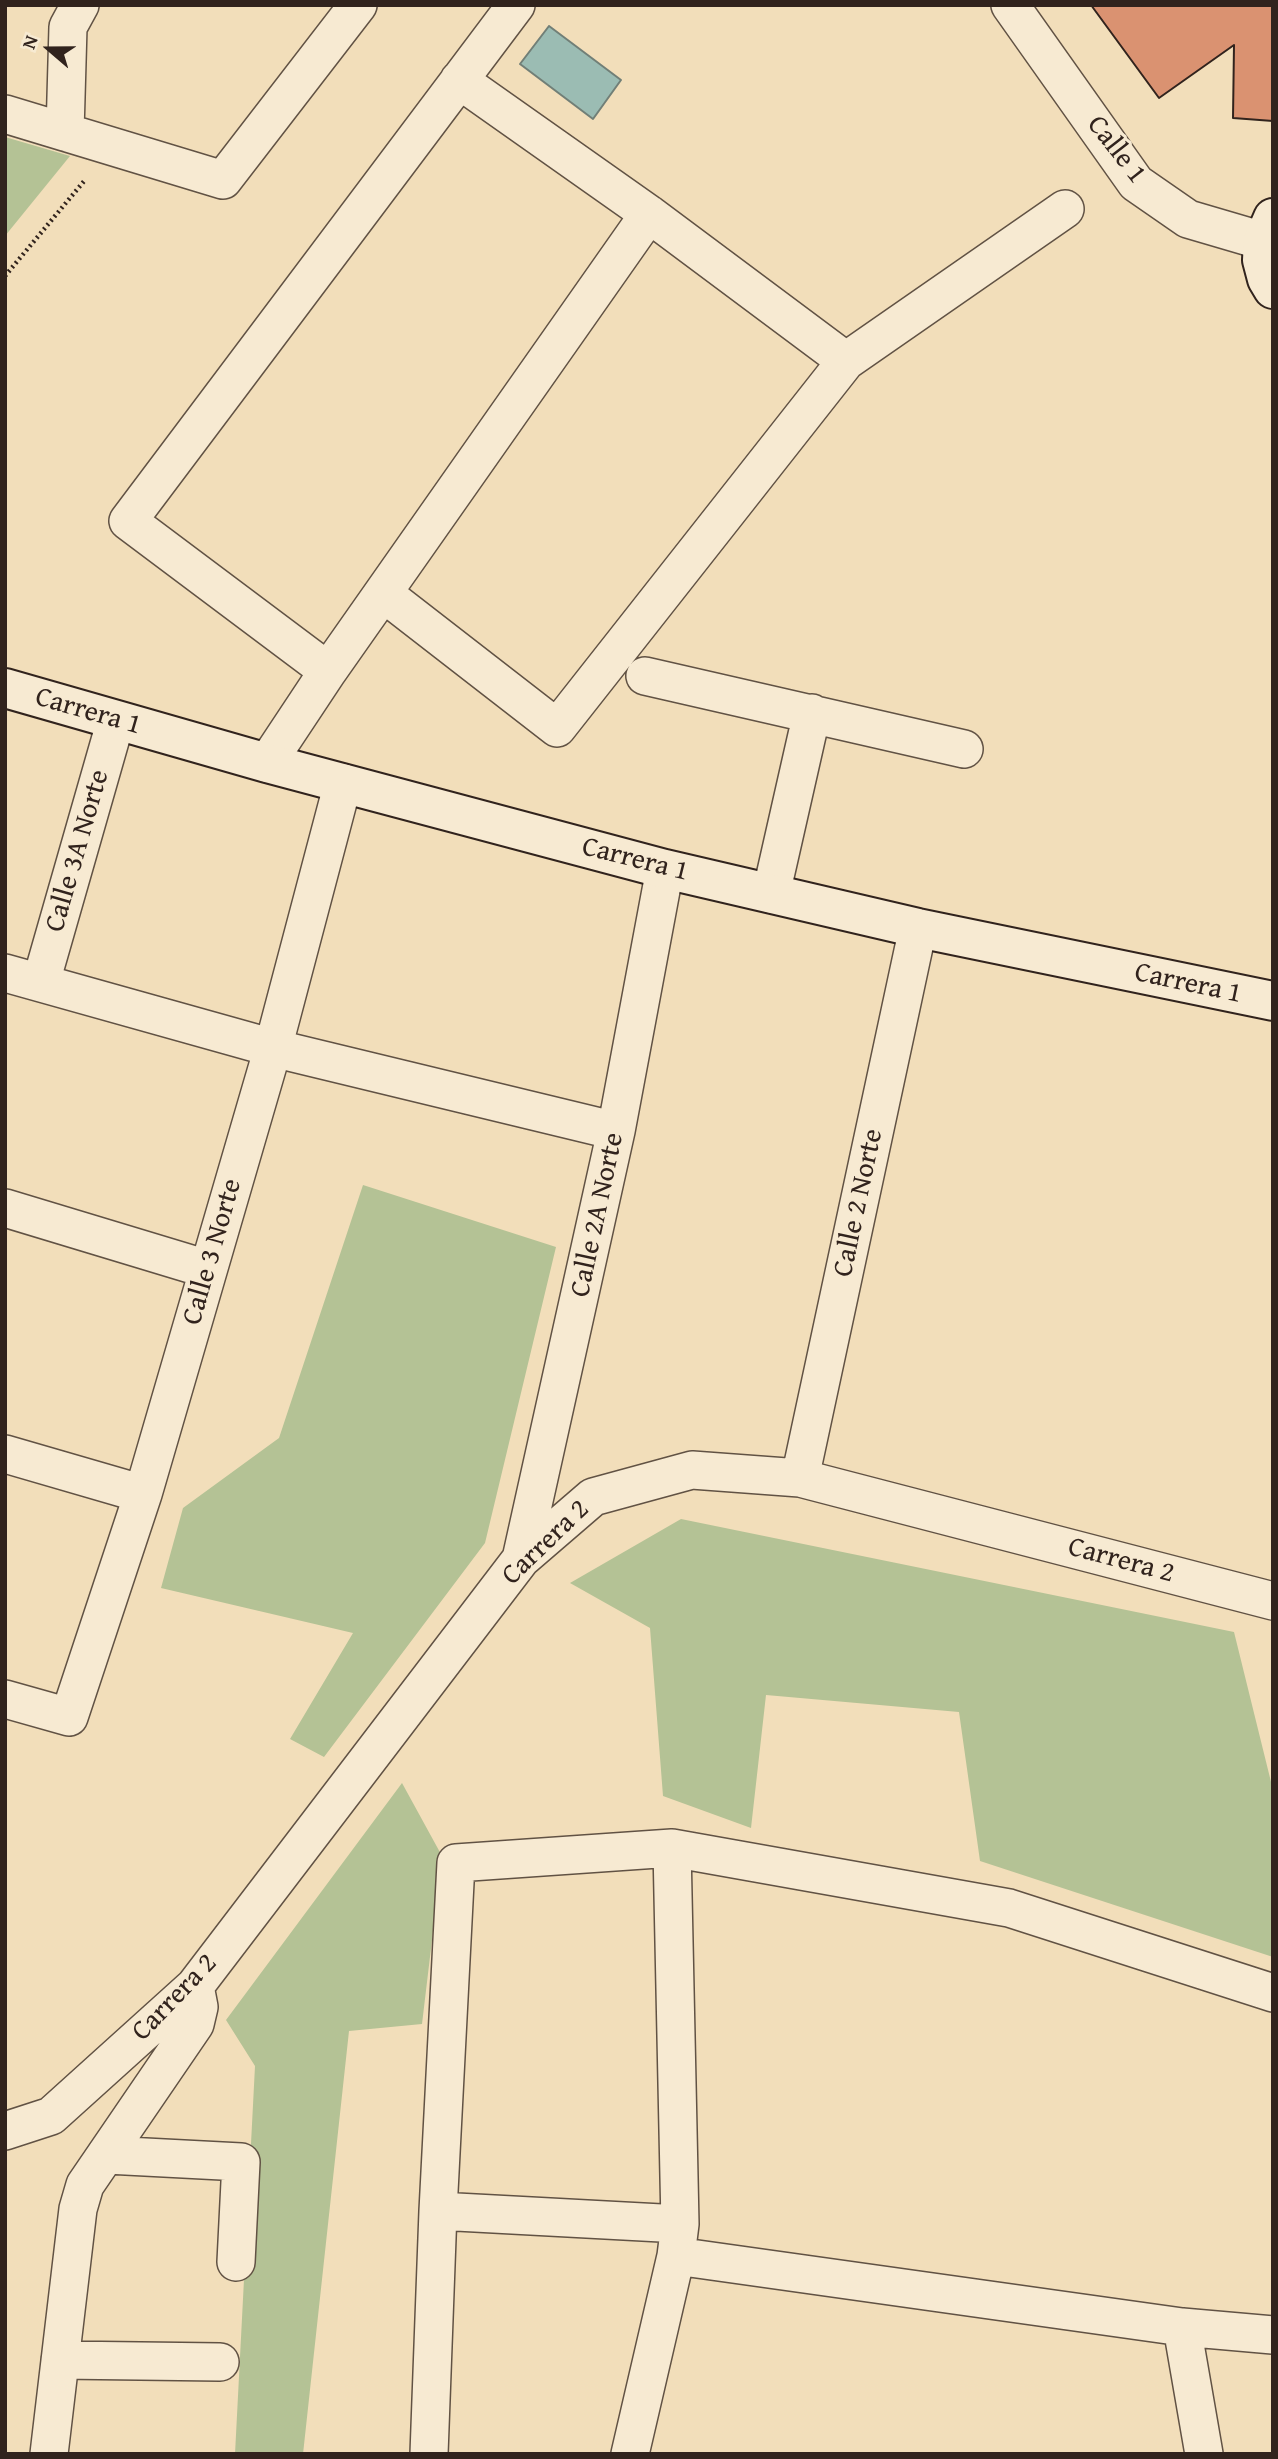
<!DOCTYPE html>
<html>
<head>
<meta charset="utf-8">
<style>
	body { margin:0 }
	#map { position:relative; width:1278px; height:2459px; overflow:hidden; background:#f2deba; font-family:"Gentium Book Plus",serif }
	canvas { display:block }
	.frame { position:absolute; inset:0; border:7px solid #31231d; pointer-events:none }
	.north { position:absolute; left:14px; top:14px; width:70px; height:70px; -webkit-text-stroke:5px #f7ead2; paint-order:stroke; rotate:290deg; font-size:19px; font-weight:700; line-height:28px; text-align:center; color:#31231d }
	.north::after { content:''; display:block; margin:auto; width:24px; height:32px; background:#31231d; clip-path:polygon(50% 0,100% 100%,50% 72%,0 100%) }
</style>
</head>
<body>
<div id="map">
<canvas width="1278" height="2459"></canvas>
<div class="frame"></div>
<div class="north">N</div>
</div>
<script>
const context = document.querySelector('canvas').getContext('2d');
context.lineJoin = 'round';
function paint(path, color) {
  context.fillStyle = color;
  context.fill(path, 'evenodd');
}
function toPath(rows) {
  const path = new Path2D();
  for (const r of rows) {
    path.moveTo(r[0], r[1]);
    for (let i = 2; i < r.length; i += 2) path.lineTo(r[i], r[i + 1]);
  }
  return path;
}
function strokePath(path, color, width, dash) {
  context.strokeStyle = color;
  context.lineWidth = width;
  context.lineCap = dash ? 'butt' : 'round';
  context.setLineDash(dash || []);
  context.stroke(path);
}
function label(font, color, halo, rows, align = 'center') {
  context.font = font + ' "Gentium Book Plus",serif';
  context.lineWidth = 6;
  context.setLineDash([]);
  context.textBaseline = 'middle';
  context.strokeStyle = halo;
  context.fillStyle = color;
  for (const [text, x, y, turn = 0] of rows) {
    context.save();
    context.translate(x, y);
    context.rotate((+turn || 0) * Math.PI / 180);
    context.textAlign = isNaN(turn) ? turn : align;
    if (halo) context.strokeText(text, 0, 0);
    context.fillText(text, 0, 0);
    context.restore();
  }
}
paint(toPath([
	[5,137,70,156,5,236],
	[363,1185,556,1247,485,1543,324,1757,290,1739,353,1633,161,1588,183,1508,279,1438],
	[681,1519,1234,1632,1273,1790,1273,1957,980,1861,959,1712,766,1695,751,1828,663,1796,650,1628,570,1583],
	[402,1783,442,1856,422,2024,349,2031,303,2454,235,2454,255,2066,226,2020]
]), '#b4c295');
const water = toPath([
	[549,26,621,80,593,119,520,64,549,26]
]);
paint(water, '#9bbcb3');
strokePath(water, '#717f77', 2);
const building = toPath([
	[1091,5,1273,5,1273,121,1233,118,1234,45,1159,98,1091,5]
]);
paint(building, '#da9271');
strokePath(building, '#31231d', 2);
const street = toPath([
	[1010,5,1136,183,1188,219,1263,241],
	[459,80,649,214,846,361],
	[5,114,223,180,358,5],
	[65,132,68,27,80,5],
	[383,593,557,728,846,361,1065,209],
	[328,671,128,521,516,5],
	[645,676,964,749],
	[267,763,328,671,649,214],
	[771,894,812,713],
	[5,973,273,1048,616,1131],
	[41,982,116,720],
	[5,1208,207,1269],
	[5,1454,143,1494],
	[800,1478,918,928],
	[521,1559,616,1131,665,869],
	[5,1699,69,1717,143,1494,273,1048,343,783],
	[5,2131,51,2116,195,1986,521,1559,593,1497,692,1470,800,1478,1273,1601],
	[107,2155,241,2162,236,2262],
	[438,2211,680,2224],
	[676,2256,1182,2327,1273,2335],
	[1182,2327,1204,2454],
	[60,2360,220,2362],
	[49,2454,78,2209,85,2185,195,2024,199,2007,195,1986],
	[429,2454,438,2211,456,1863,672,1848,1009,1908,1273,1993],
	[630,2454,676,2256,680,2224,672,1848]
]);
const secondary = toPath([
	[1273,218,1263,241,1262,260,1267,279,1273,289],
	[5,688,267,763,665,869,918,928,1273,1001]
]);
strokePath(street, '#615244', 40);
strokePath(secondary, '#31231d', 42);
strokePath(toPath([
	[5,276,85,180]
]), '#31231d', 4.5, [2, 3.5]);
strokePath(street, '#f7ead2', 37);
strokePath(secondary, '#f7ead2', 38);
label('28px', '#31231d', '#f7ead2', [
	["Calle 1",1116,150,52],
	["Carrera 1",88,712,16],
	["Calle 3A Norte",78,851,-74],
	["Carrera 1",635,860,14],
	["Carrera 1",1188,984,12],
	["Calle 2 Norte",859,1203,-78],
	["Calle 2A Norte",598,1215,-78],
	["Calle 3 Norte",213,1252,-74],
	["Carrera 2",546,1543,-44],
	["Carrera 2",1121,1561,15],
	["Carrera 2",175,1998,-46]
]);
</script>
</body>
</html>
